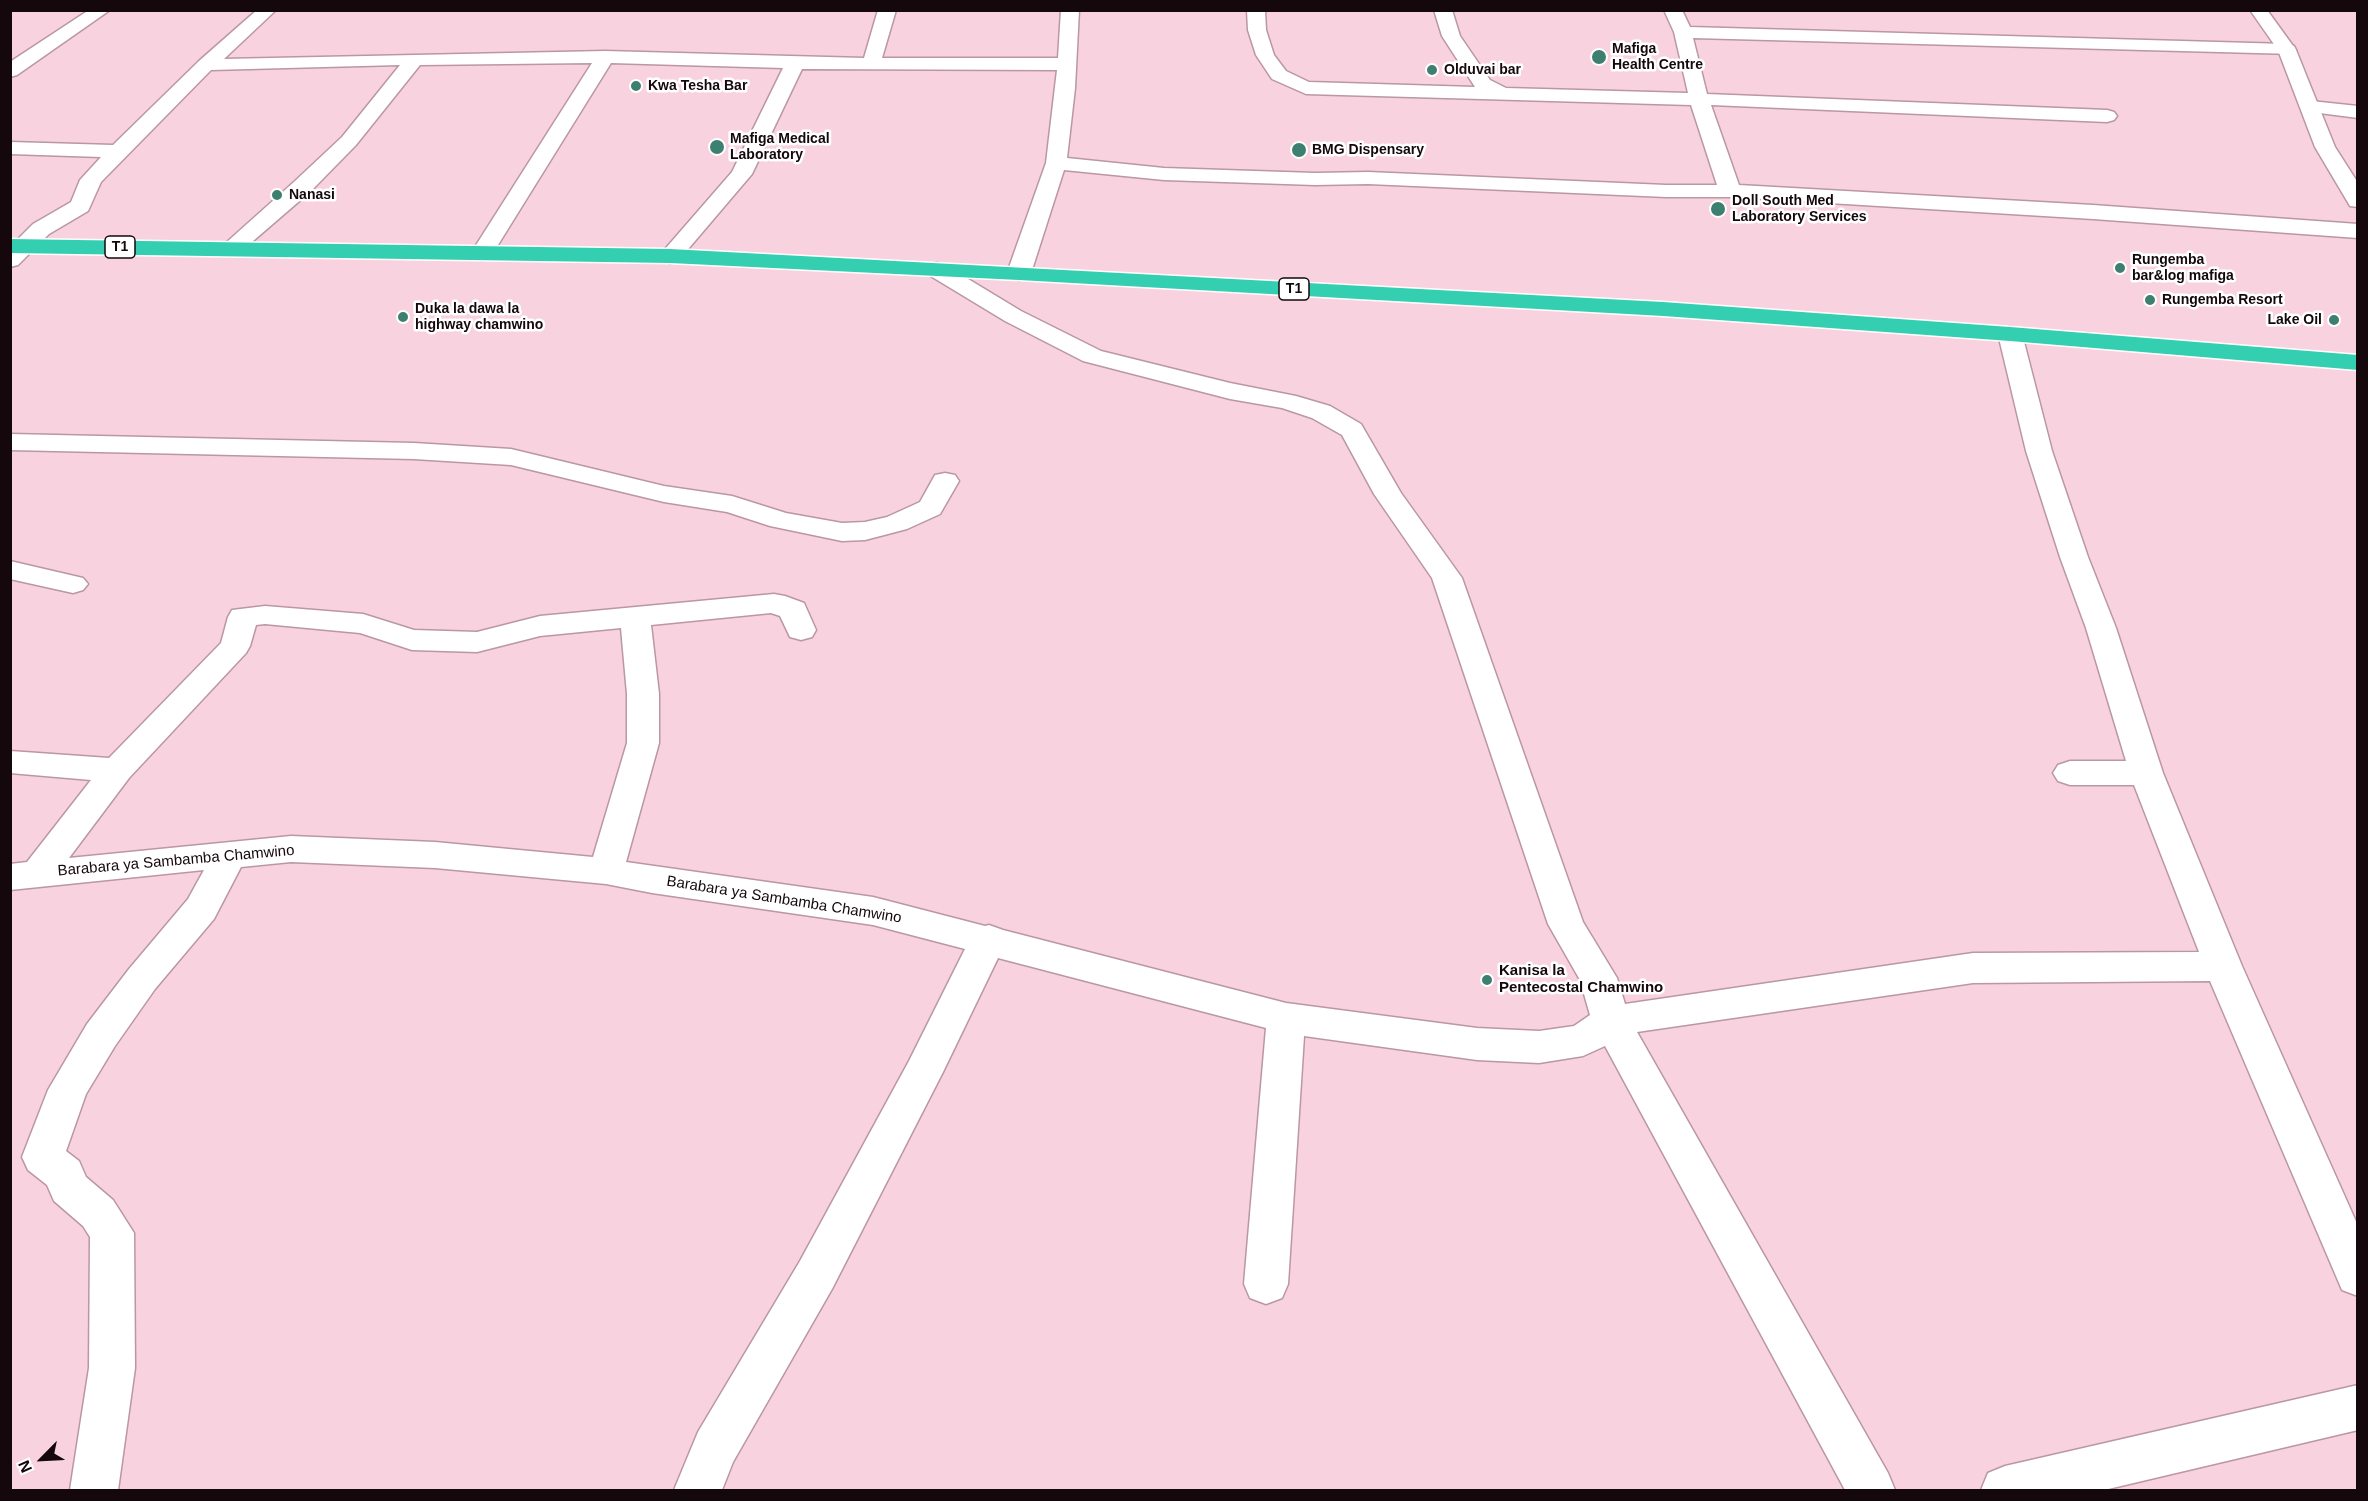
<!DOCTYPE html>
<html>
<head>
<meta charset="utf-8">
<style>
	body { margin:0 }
	#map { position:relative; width:2368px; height:1501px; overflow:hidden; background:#f8d3df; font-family:Helvetica,sans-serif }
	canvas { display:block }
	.frame { position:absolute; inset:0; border:12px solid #14080c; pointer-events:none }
	.north { position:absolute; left:12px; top:1429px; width:60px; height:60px; -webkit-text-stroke:4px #fff; paint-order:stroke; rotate:246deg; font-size:16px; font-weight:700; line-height:24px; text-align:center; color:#14080c }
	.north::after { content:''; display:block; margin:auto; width:21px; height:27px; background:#14080c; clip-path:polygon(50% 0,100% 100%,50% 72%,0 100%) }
</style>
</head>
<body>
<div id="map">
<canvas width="2368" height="1501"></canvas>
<div class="frame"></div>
<div class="north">N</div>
</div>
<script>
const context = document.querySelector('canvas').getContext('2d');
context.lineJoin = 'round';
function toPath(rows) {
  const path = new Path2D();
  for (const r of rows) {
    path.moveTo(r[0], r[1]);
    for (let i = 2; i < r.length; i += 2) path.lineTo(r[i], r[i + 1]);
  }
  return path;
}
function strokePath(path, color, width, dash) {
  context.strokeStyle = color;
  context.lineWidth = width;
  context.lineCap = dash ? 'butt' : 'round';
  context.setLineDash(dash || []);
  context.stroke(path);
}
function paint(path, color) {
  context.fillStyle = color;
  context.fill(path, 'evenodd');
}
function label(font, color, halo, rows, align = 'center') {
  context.font = font + ' Helvetica,sans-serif';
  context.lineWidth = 5;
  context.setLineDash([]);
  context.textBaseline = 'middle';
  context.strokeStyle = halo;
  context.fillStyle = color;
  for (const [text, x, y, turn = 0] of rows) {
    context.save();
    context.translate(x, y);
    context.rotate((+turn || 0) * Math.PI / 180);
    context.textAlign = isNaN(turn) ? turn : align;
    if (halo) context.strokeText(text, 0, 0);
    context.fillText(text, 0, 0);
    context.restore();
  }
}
const street = toPath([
	[89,10,110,10,17,75,10,77,10,62,89,10],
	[257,10,276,10,224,59,605,51,864,58,878,10,896,10,882,58,1058,58,1061,10,1079,10,1075,88,1067,158,1164,168,1315,173,1368,172,1666,185,1717,185,1691,105,1306,94,1272,79,1256,55,1248,30,1247,10,1265,10,1266,30,1274,55,1286,71,1309,82,1475,87,1442,36,1434,10,1452,10,1460,36,1490,80,1506,88,1688,93,1674,32,1664,10,1682,10,1690,27,2287,44,2294,46,2296,50,2294,54,1693,38,1707,94,2107,110,2114,112,2117,116,2114,120,2107,122,1711,105,1739,185,2093,205,2358,224,2358,238,2093,219,1730,197,1666,197,1368,184,1315,185,1164,180,1064,170,1031,273,1027,278,1019,280,1011,278,1007,273,1046,163,1057,70,802,69,752,174,678,261,670,263,662,261,659,256,732,172,783,68,611,63,493,253,490,258,482,260,474,258,471,253,592,63,420,65,356,145,311,191,238,254,230,256,222,254,219,249,295,181,342,137,400,65,211,70,101,182,88,211,49,234,18,265,10,267,10,247,33,224,71,202,80,180,101,157,10,154,10,142,113,145,199,61,257,10],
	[2311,101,2358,106,2358,118,2304,111,2301,107,2304,103,2311,101],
	[937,263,945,265,1021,311,1101,351,1230,383,1296,396,1330,406,1361,424,1401,493,1462,578,1583,922,1617,978,1625,1004,1973,953,2199,952,2134,785,2070,785,2058,781,2053,773,2058,765,2070,761,2126,761,2086,628,2060,557,2026,451,1998,334,2001,329,2010,327,2019,329,2022,334,2052,451,2088,557,2116,628,2163,773,2242,966,2358,1226,2358,1296,2342,1290,2210,981,1973,983,1637,1032,1888,1473,1895,1490,1845,1490,1605,1046,1583,1056,1539,1063,1477,1060,1304,1036,1288,1284,1282,1298,1266,1304,1250,1298,1244,1284,1266,1028,998,958,943,1072,832,1289,733,1462,722,1490,674,1490,698,1432,800,1261,909,1061,965,949,873,925,652,893,606,884,435,868,291,862,241,867,214,919,155,989,115,1046,86,1094,66,1151,79,1161,86,1177,113,1200,134,1233,135,1368,118,1490,70,1490,89,1368,90,1237,83,1226,54,1201,47,1185,28,1170,22,1157,48,1090,87,1024,129,969,188,899,204,870,10,890,10,864,27,862,91,780,10,773,10,751,109,758,221,643,228,617,232,610,265,606,363,614,414,630,477,632,540,616,774,594,785,596,804,603,816,630,812,637,801,640,790,637,780,616,771,613,651,625,659,694,659,743,626,862,873,897,985,926,989,925,1003,930,1286,1003,1477,1028,1539,1031,1574,1026,1590,1015,1580,980,1548,924,1432,578,1374,494,1342,435,1312,418,1282,408,1230,399,1083,361,1005,321,929,275,925,270,929,265,937,263],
	[265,624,360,633,412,650,477,652,540,636,621,628,627,694,627,743,593,857,435,842,291,836,69,858,129,778,246,653,250,646,256,625,265,624],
	[10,434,414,443,511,449,664,486,732,496,786,513,842,523,865,522,887,517,920,502,935,475,945,473,955,475,959,481,940,514,907,529,865,540,842,541,770,526,727,512,664,502,511,465,414,459,10,450,10,434],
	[10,561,83,578,88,584,83,590,73,593,10,579,10,561],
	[2358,1385,2358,1430,2104,1490,1981,1490,1988,1473,2005,1466,2358,1385]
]);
const secondary = toPath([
	[2250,10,2267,10,2296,50,2335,147,2358,183,2358,207,2350,206,2315,147,2278,50,2250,10]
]);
const highway = toPath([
	[10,239,670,249,1663,302,2010,327,2358,355,2358,370,2010,341,1663,316,1019,280,670,263,10,253,10,239]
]);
strokePath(street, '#ba97a2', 3);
strokePath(secondary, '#ba97a2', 3);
strokePath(highway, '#fff', 3);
paint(street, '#fff');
paint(secondary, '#fff');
paint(highway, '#34ceb1');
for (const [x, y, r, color] of [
	[1599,57,8,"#3d7f70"],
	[1432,70,6,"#3d7f70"],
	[636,86,6,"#3d7f70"],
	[717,147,8,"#3d7f70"],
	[1299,150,8,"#3d7f70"],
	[277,195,6,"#3d7f70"],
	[1718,209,8,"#3d7f70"],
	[2120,268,6,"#3d7f70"],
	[2150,300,6,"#3d7f70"],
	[403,317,6,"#3d7f70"],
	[2334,320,6,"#3d7f70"],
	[1487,980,6,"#3d7f70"]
]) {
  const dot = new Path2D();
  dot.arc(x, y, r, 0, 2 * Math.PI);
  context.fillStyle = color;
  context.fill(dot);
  strokePath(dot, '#fff', 2);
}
label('bold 14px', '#14080c', '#fff', [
	["Mafiga",1612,49],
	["Health Centre",1612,65],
	["Olduvai bar",1444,70],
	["Kwa Tesha Bar",648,86],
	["Mafiga Medical",730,139],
	["Laboratory",730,155],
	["BMG Dispensary",1312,150],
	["Nanasi",289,195],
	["Doll South Med",1732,201],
	["Laboratory Services",1732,217],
	["Rungemba",2132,260],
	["bar&log mafiga",2132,276],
	["Rungemba Resort",2162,300],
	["Duka la dawa la",415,309],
	["highway chamwino",415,325],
	["Lake Oil",2322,320,"right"]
], 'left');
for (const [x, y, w] of [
	[120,247,30],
	[1294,289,30]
]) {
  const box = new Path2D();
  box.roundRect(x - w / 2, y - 11, w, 22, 4.5);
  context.fillStyle = '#fff';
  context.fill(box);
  strokePath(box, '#14080c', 1.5);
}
label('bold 14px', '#14080c', null, [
	["T1",120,247],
	["T1",1294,289]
]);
label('15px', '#14080c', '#fff', [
	["Barabara ya Sambamba Chamwino",176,861,-5],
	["Barabara ya Sambamba Chamwino",784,900,9]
]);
label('bold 15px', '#14080c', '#fff', [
	["Kanisa la",1499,971],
	["Pentecostal Chamwino",1499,988]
], 'left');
</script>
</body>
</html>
